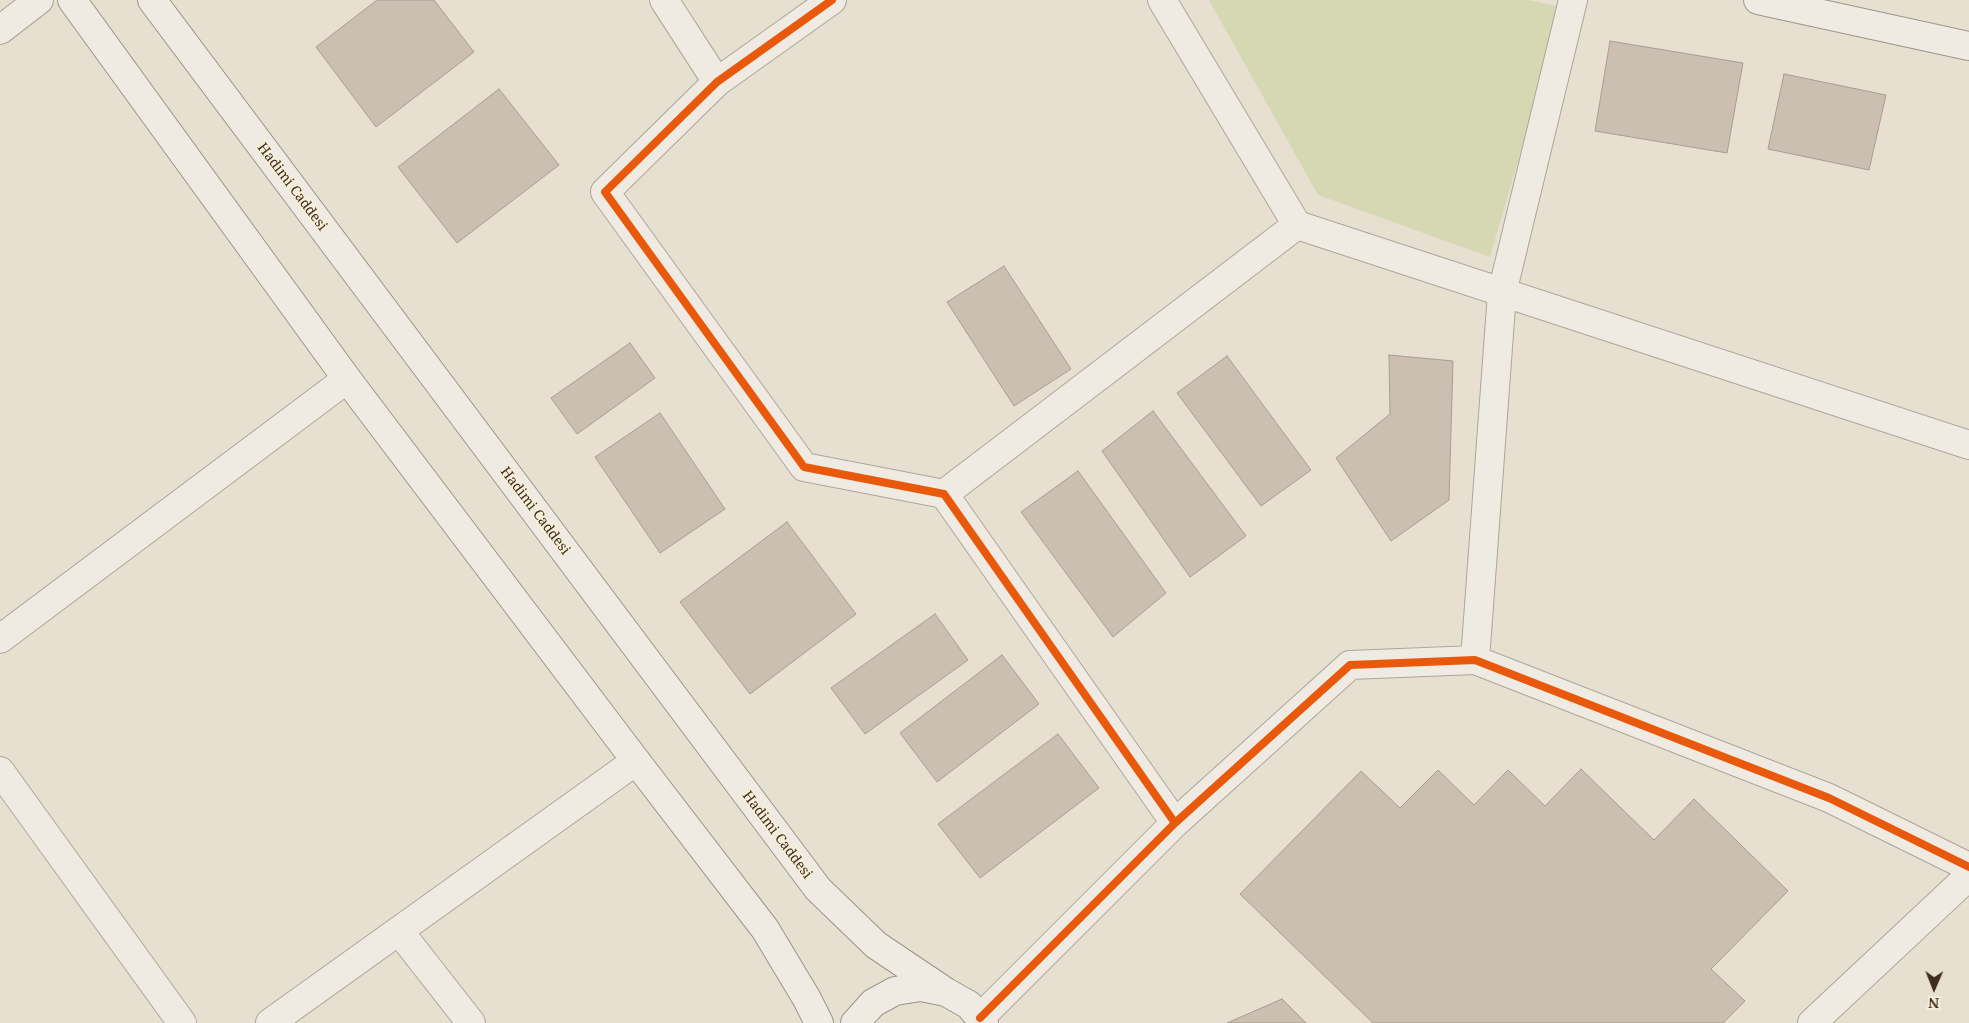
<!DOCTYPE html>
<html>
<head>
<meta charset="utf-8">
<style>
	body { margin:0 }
	#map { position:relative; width:1969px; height:1023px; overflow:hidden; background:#e7e0d1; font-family:"Noto Serif",serif }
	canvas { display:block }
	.north { position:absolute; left:1909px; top:963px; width:50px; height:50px; -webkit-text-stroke:4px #f7eed8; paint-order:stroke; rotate:181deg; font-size:14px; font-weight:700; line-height:20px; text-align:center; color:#3d2e20 }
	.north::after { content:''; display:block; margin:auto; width:18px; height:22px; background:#3d2e20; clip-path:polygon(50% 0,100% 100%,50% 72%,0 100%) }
</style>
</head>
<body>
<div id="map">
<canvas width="1969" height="1023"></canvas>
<div class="north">N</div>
</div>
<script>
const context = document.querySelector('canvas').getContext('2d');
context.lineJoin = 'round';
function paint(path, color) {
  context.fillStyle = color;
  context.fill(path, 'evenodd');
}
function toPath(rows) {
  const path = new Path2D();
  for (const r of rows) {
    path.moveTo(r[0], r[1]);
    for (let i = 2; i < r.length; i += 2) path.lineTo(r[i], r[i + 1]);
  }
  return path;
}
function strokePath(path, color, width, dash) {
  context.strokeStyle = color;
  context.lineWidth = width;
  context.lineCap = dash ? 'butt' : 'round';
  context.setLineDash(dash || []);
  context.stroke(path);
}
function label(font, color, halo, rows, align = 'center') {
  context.font = font + ' "Noto Serif",serif';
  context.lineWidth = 4;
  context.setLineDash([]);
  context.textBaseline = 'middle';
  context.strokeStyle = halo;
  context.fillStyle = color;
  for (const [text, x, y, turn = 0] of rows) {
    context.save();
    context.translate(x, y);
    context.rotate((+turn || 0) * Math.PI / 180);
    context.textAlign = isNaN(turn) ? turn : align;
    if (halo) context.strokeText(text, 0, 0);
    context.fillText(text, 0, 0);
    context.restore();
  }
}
paint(toPath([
	[1209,0,1527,0,1563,7,1490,257,1318,195]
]), '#d6d7b3');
const building = toPath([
	[377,0,434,0,474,52,376,127,316,47,377,0],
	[1610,41,1743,63,1727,153,1595,131,1610,41],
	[1784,74,1886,95,1869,170,1768,149,1784,74],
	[499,89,559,165,457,243,398,167,499,89],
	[1004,266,1071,369,1014,406,947,302,1004,266],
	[630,343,655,378,577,434,551,398,630,343],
	[1389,355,1453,361,1449,500,1391,541,1336,458,1390,414,1389,355],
	[1227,356,1311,470,1261,506,1177,393,1227,356],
	[1153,411,1246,536,1190,577,1102,451,1153,411],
	[660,413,725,509,660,553,595,457,660,413],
	[1078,471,1166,593,1113,637,1021,512,1078,471],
	[787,522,856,614,750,694,680,602,787,522],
	[935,614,968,660,865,734,831,688,935,614],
	[1002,655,1039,704,937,782,900,733,1002,655],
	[1058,734,1099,788,980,878,938,824,1058,734],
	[1581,769,1654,840,1694,799,1788,891,1711,969,1745,1001,1723,1023,1373,1023,1240,894,1361,771,1400,808,1438,770,1474,805,1508,770,1545,806,1581,769],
	[1282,999,1306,1023,1227,1023,1282,999]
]);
paint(building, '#cbbfb2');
strokePath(building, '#a89c90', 1);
const street = toPath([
	[664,0,717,82],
	[832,0,717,82,605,192,804,467,944,494,1175,823],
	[1162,0,1297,225,1969,445],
	[0,30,39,0],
	[944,494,1297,225],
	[0,639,347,379],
	[1475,660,1502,293,1573,0],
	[0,771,182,1023],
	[399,931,471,1023],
	[980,1018,1175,823,1350,665,1475,660,1829,798,1969,867],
	[270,1023,636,761],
	[1812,1023,1969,876]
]);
const secondary = toPath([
	[72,0,347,379,636,761,765,929,807,999,819,1023],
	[152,0,818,889,876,945,946,992],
	[1758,0,1969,46],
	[855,1023,873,1003,895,991,921,987,946,992,969,1005,984,1023]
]);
strokePath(street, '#ada599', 30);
strokePath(secondary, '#9c958a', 30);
strokePath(street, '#efebe3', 28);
strokePath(secondary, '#efebe3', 28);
strokePath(toPath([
	[832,0,717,82,605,192,804,467,944,494,1175,823],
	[980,1018,1175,823,1350,665,1475,660,1829,798,1969,867]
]), '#e8590c', 8);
label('14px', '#3d2e20', '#f7eed8', [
	["Hadimi Caddesi",292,187,53],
	["Hadimi Caddesi",535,511,53],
	["Hadimi Caddesi",777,835,53]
]);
</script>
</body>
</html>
